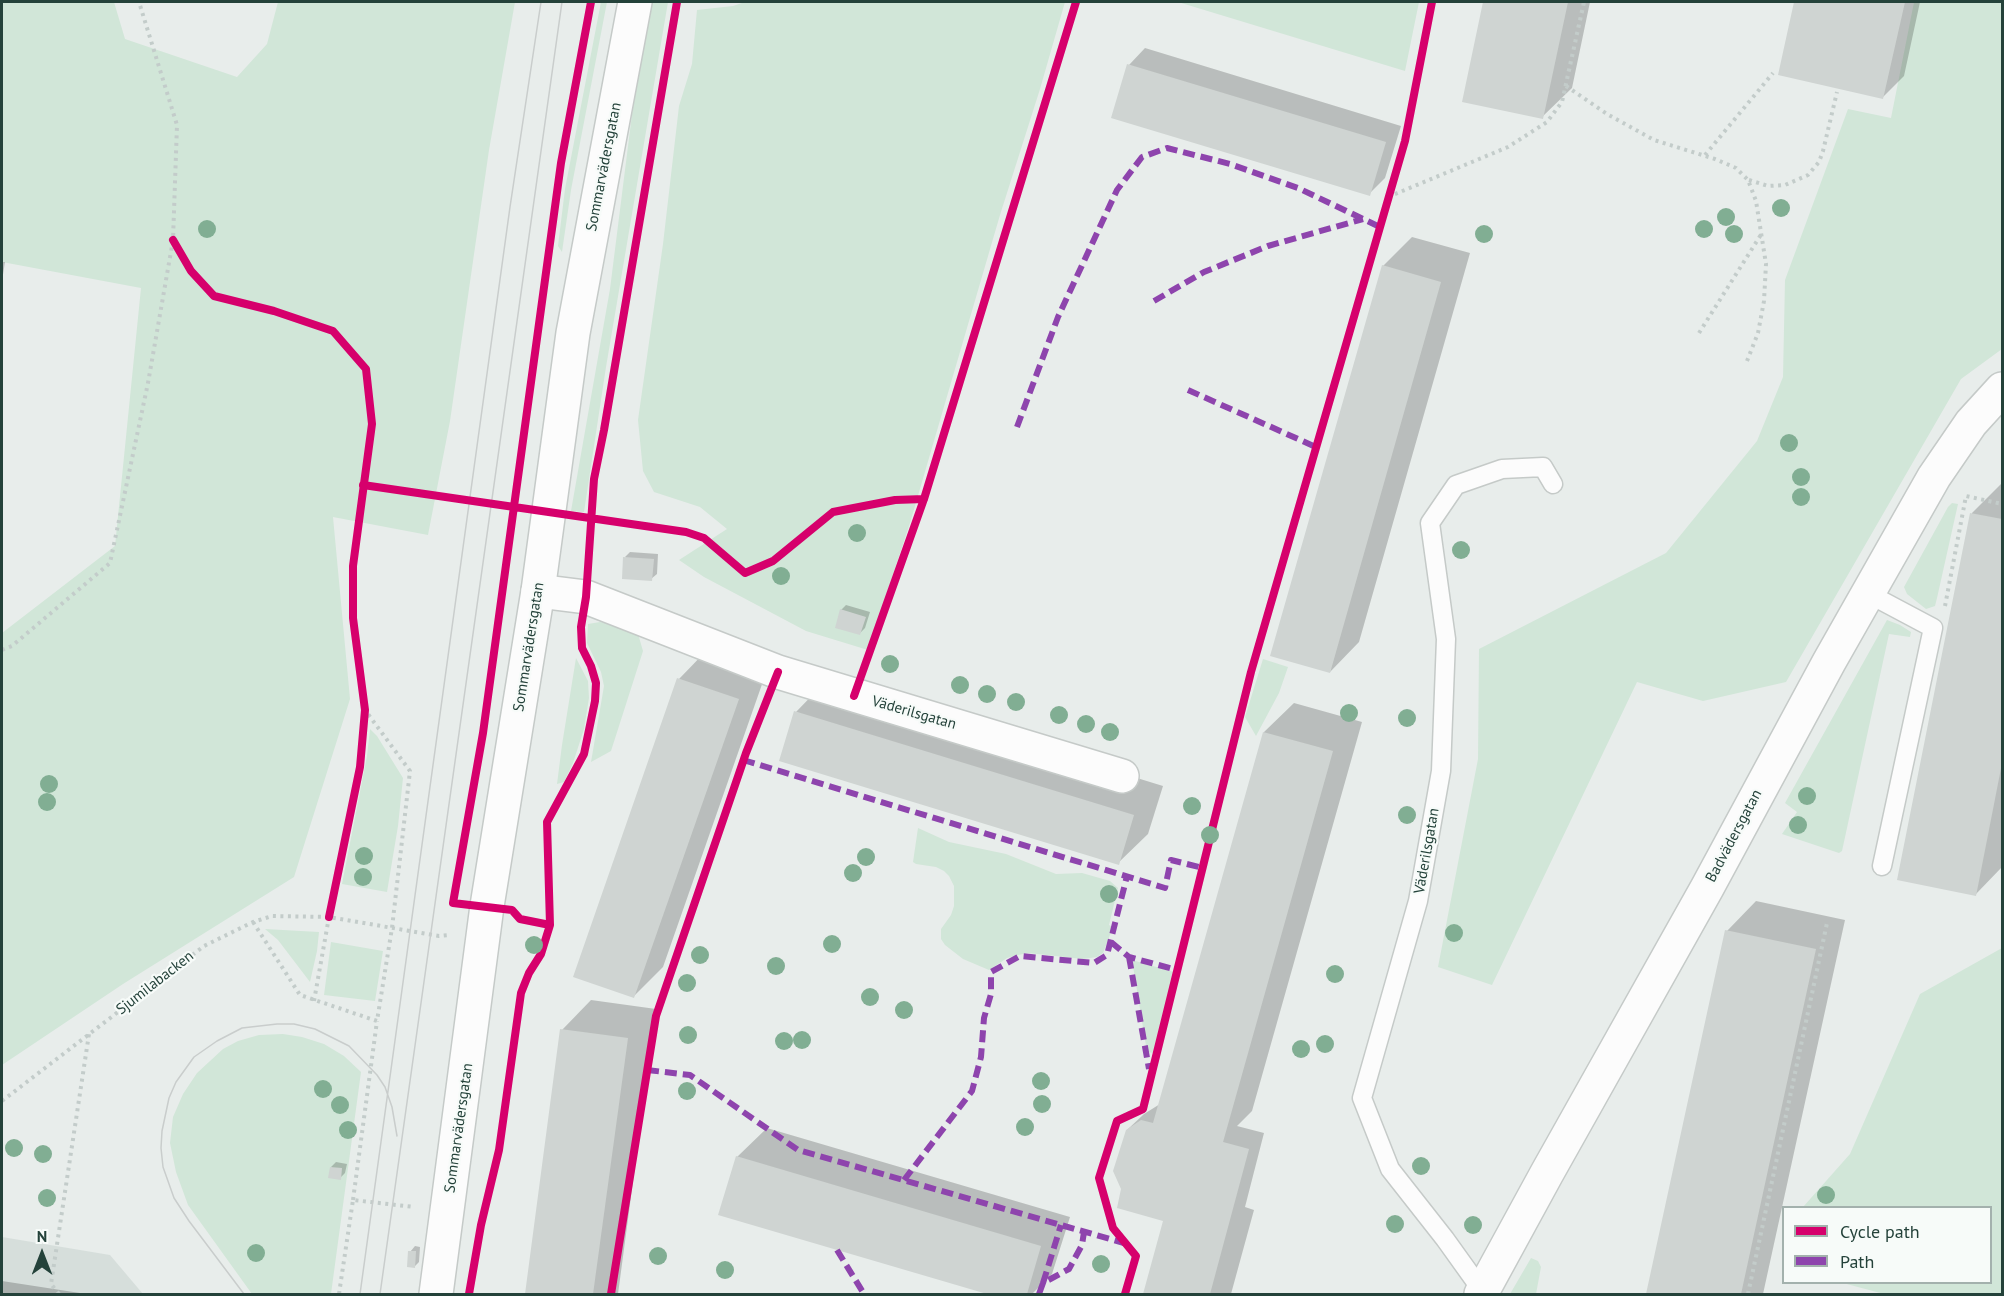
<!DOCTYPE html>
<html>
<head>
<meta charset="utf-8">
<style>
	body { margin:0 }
	#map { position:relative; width:2004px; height:1296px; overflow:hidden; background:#e8edeb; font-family:"PT Sans",sans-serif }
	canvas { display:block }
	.frame { position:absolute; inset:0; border:3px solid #24423a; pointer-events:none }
	.legend { position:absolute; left:1782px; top:1206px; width:210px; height:78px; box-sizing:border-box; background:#f7fbf9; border:2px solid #a3b1ad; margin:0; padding:8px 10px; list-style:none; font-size:18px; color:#24423a }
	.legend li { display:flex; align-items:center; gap:12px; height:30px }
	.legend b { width:30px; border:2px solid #a3b1ad }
	.north { position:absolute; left:12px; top:1224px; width:60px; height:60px; -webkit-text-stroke:4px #f7fbf9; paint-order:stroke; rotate:0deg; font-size:16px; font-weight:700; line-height:24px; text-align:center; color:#24423a }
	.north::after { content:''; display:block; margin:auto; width:21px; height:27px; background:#24423a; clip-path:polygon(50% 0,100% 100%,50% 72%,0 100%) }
</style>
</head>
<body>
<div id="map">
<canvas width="2004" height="1296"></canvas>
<div class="frame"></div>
<ul class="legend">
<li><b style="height:8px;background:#d6006c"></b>Cycle path</li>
<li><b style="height:8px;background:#8e44ad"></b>Path</li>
</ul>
<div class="north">N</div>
</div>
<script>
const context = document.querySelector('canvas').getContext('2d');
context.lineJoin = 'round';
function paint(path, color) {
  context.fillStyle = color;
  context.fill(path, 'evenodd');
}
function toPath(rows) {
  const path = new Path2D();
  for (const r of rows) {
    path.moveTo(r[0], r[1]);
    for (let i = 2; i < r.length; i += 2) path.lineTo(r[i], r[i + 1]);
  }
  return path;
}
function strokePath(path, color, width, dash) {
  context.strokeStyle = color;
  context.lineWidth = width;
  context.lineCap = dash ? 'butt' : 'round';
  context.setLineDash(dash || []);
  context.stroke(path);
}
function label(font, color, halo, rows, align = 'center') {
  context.font = font + ' "PT Sans",sans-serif';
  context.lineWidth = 4.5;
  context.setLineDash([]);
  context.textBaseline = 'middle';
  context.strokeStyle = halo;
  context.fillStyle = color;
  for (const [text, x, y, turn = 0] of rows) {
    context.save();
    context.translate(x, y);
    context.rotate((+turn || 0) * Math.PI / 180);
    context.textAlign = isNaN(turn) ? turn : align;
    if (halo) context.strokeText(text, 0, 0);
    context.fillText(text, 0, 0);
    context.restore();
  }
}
paint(toPath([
	[2,1237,110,1255,143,1294,2,1294]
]), '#d6dedb');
paint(toPath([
	[2,2,114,2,125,39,237,77,267,44,278,2,515,2,489,150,450,421,428,535,333,517,350,699,294,877,123,984,2,1065,2,633,115,546,141,288,2,262],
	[601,2,607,2,571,190,562,252,558,246,565,189],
	[648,2,668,2,606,367,584,512,571,511,610,289,640,51],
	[745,2,1065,2,1040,89,1000,215,910,523,868,650,806,631,704,577,679,560,727,529,700,507,654,492,643,471,638,420,663,244,679,106,692,64,697,10,733,6],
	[1178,2,1419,2,1405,71],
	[1914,2,2002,2,2002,349,1961,379,1786,682,1703,701,1637,682,1492,985,1438,967,1478,759,1479,649,1666,553,1757,441,1783,377,1785,280,1848,109,1891,118],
	[1952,503,1958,504,1937,598,1935,606,1926,609,1907,594,1904,587,1948,507],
	[1887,620,1900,625,1911,632,1910,637,1889,634,1842,851,1839,853,1782,834,1797,812,1785,803],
	[600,622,622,624,636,627,643,651,611,751,591,762,604,686,601,672,587,643,588,624],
	[576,658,588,681,589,698,584,729,573,763,564,782,557,784,562,745],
	[1263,659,1288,667,1279,693,1256,736,1245,717],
	[370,729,377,736,403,778,398,826,387,892,342,884,367,756],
	[918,828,949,842,1006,854,1056,874,1082,873,1110,881,1118,888,1109,925,1113,927,1103,953,1097,957,1083,959,1028,953,1018,955,1007,958,989,970,963,959,945,945,941,939,941,929,951,915,954,906,954,886,949,876,944,871,936,867,916,864,913,862],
	[265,929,319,932,317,951,310,982,278,940],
	[331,942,383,951,375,1001,324,995],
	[2002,948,2002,1294,1884,1294,1843,1283,1990,1282,1990,1208,1803,1207,1850,1154,1920,994],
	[1132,960,1181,974,1154,1053,1147,1052],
	[283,1034,302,1037,324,1044,344,1056,361,1072,331,1294,252,1294,188,1205,176,1172,170,1143,173,1117,183,1094,197,1073,223,1049,238,1041,259,1035],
	[1531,1258,1538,1261,1541,1267,1536,1294,1510,1294]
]), '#d1e6d8');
paint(toPath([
	[1485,2,1590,2,1572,88,1542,117,1464,101],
	[1795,2,1920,2,1904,76,1883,97,1779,74],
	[1145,48,1401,126,1385,178,1369,194,1129,65],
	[1412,237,1470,253,1359,642,1330,672,1383,266],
	[2,262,5,262,2,281],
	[2001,484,2002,867,1976,894,1972,513],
	[630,552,658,554,657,574,651,579,625,557],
	[846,605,870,612,865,628,860,633,841,610],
	[708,649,767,670,663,967,634,996,679,679],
	[825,682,1163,786,1148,834,1118,863,796,712],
	[1294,703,1362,722,1252,1111,1237,1126,1264,1133,1245,1207,1254,1210,1231,1294,1145,1294,1165,1220,1122,1189,1127,1130,1144,1114,1160,1104,1264,732],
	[1756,901,1845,920,1763,1294,1648,1294,1727,931],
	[591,1000,656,1009,618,1294,526,1294,562,1030],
	[767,1128,1070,1217,1052,1274,1032,1294,993,1294,720,1214,737,1157],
	[336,1162,347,1164,345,1173,340,1178,331,1167],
	[415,1246,420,1247,419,1262,414,1267,410,1252],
	[2,1281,80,1293,80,1294,2,1294]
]), '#0003');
paint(toPath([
	[1483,2,1568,2,1543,119,1462,102],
	[1794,2,1905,2,1883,99,1778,75],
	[1127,64,1386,142,1370,196,1111,118],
	[1382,265,1441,282,1330,673,1270,656],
	[1970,513,2002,519,2002,763,1976,896,1897,880],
	[623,557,654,559,652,581,622,579],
	[840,609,866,617,860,635,835,628],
	[677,678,739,699,634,998,573,977],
	[794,711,1134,815,1119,865,779,761],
	[1263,732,1333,751,1223,1142,1249,1149,1210,1294,1143,1294,1163,1221,1117,1208,1121,1189,1113,1171,1126,1130,1141,1120,1153,1123],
	[1725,930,1816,949,1741,1294,1646,1294],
	[560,1029,628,1038,593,1294,525,1294],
	[736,1156,1041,1246,1027,1294,987,1294,718,1215],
	[330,1167,342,1168,341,1180,328,1178],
	[408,1251,416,1251,415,1268,407,1267]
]), '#cfd4d2');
const service = toPath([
	[1869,594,1933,628,1882,866],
	[1483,1292,1445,1239,1390,1169,1362,1098,1418,901,1441,771,1446,639,1430,523,1456,485,1502,469,1543,467,1553,484]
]);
const minor = toPath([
	[538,591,586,597,778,672,1122,776],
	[1481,1294,1547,1173,1707,888,1829,662,1934,477,1971,423,2002,389]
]);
const tertiary = toPath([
	[436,1294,487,906,538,591,573,333,635,2]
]);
strokePath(service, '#c5cac8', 21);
strokePath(minor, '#c5cac8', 36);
strokePath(tertiary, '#c5cac8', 36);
strokePath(toPath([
	[1566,86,1607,114,1654,140,1715,159,1736,168,1748,180,1756,201,1766,264,1764,301,1758,333,1747,361],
	[1705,155,1773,73],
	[1749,180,1768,186,1785,185,1808,175,1819,162,1823,151,1837,92],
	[1388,197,1508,147,1547,122,1562,102,1584,2],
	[1699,333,1762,233],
	[1945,606,1966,496,2002,504],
	[2,650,12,646,110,563,148,383,173,240,177,125,139,2],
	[253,922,300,995,377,1021,392,928,410,771,365,710],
	[314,1001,329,917],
	[2,1101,204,946,253,922,272,916,329,917,439,936,449,935],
	[353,1200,377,1021],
	[59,1294,51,1284,89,1034],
	[339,1294,353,1200,414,1207],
	[1748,1294,1827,923]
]), '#c3ccca', 4, [3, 4.5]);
strokePath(service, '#fcfcfc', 18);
strokePath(minor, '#fcfcfc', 33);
strokePath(tertiary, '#fcfcfc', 33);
strokePath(toPath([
	[244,1294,189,1221,174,1198,163,1167,161,1148,162,1131,169,1098,176,1082,194,1057,217,1041,242,1028,277,1024,294,1024,315,1029,349,1046,377,1075,385,1087,392,1107,397,1136],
	[360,1294,510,207,541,2],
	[380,1294,562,2]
]), '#c9cdcc', 1.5);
strokePath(toPath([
	[1154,301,1204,272,1268,246,1363,219],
	[1188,390,1316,447],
	[1017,427,1058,317,1117,190,1142,157,1167,148,1230,164,1298,188,1380,227],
	[743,760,1165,888,1171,860,1203,868],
	[1111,942,1129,957,1177,970],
	[1129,957,1149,1069],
	[647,1070,690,1075,798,1150,1124,1243],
	[904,1180,972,1091,981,1057,984,1018,991,994,991,972,1020,956,1094,963,1107,955,1127,876],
	[837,1250,864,1294],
	[1043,1283,1061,1225],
	[1039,1294,1043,1283,1069,1269,1082,1245,1084,1232]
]), '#8e44ad', 6, [12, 6]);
strokePath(toPath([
	[173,240,191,271,214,296,274,311,333,331,366,369,372,424,353,566,353,618,365,710,360,767,329,917],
	[363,485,686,532,704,538,745,573,773,561,833,512,895,500,924,499],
	[854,696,924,499,1076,2],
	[550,925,520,919,512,910,453,903,483,733,561,163,591,2],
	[469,1294,481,1225,499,1150,521,993,529,973,541,954,550,925,547,822,584,754,595,701,596,683,591,666,582,648,581,627,586,597,594,479,604,430,677,2],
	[611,1294,656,1016,746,753,778,672],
	[1125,1294,1136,1256,1113,1228,1099,1178,1117,1121,1143,1109,1251,672,1405,141,1432,2]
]), '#d6006c', 8);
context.fillStyle = '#81ae93';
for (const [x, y] of [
	[1781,208],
	[1726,217],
	[207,229],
	[1704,229],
	[1484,234],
	[1734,234],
	[1789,443],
	[1801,477],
	[1801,497],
	[857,533],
	[1461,550],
	[781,576],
	[890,664],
	[960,685],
	[987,694],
	[1016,702],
	[1349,713],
	[1059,715],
	[1407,718],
	[1086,724],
	[1110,732],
	[49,784],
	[1807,796],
	[47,802],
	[1192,806],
	[1407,815],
	[1798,825],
	[1210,835],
	[364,856],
	[866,857],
	[853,873],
	[363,877],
	[1109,894],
	[1454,933],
	[832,944],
	[534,945],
	[700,955],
	[776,966],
	[1335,974],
	[687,983],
	[870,997],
	[904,1010],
	[688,1035],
	[802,1040],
	[784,1041],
	[1325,1044],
	[1301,1049],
	[1041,1081],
	[323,1089],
	[687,1091],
	[1042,1104],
	[340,1105],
	[1025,1127],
	[348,1130],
	[14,1148],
	[43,1154],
	[1421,1166],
	[1826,1195],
	[47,1198],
	[1395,1224],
	[1473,1225],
	[256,1253],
	[658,1256],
	[1101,1264],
	[725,1270]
]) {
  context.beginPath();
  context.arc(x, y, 9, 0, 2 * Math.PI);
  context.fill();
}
label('15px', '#24423a', '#f7fbf9', [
	["Sommarvädersgatan",604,167,-79],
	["Sommarvädersgatan",529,647,-81],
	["Väderilsgatan",914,713,16],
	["Badvädersgatan",1734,836,-62],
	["Väderilsgatan",1427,851,-80],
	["Sjumilabacken",155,983,-38],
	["Sommarvädersgatan",459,1128,-82]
]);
</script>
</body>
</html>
